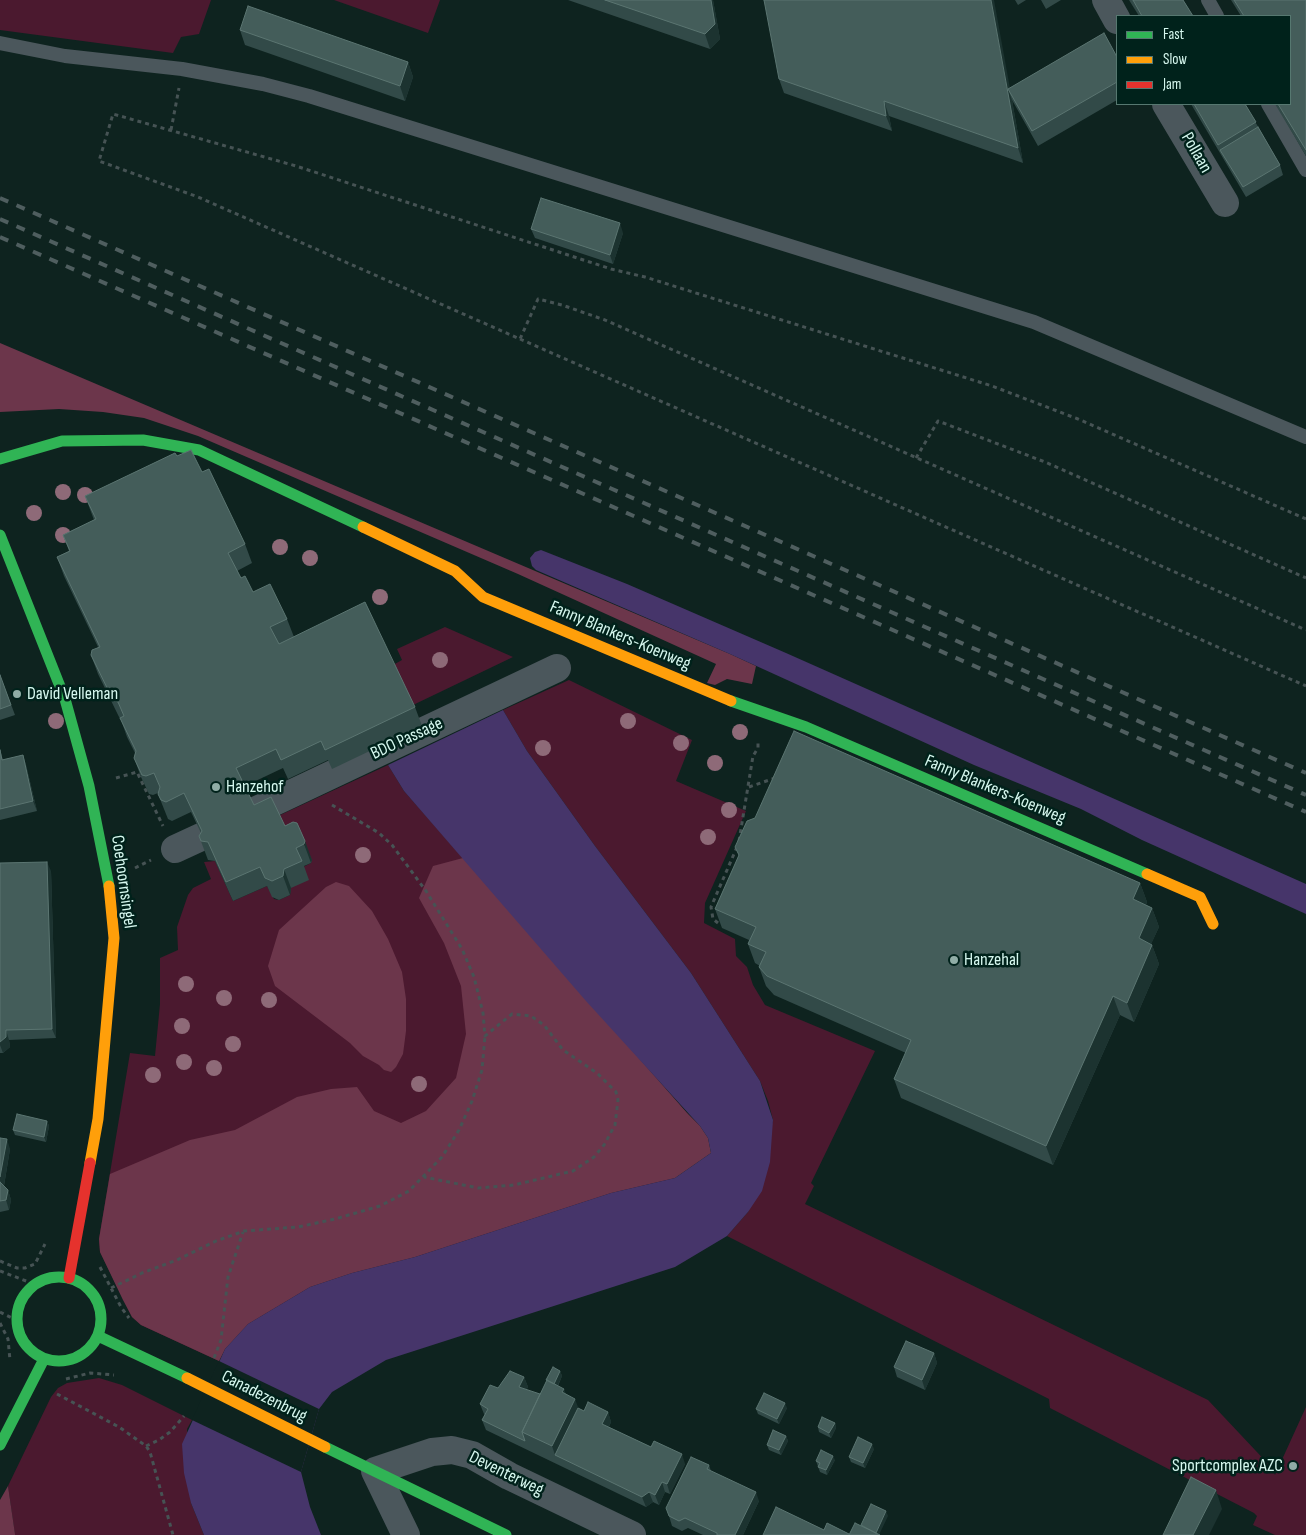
<!DOCTYPE html>
<html>
<head>
<meta charset="utf-8">
<style>
	body { margin:0 }
	#map { position:relative; width:1306px; height:1535px; overflow:hidden; background:#0e231f; font-family:"Sofia Sans Condensed",sans-serif }
	canvas { display:block }
	.legend { position:absolute; left:1116px; top:15px; width:175px; height:90px; box-sizing:border-box; background:#00221b; border:1px solid #567870; margin:0; padding:6px 9px; list-style:none; font-size:15px; color:#d6f8ef }
	.legend li { display:flex; align-items:center; gap:10px; height:25px }
	.legend b { width:25px; border:1px solid #567870 }
</style>
</head>
<body>
<div id="map">
<canvas width="1306" height="1535"></canvas>
<ul class="legend">
<li><b style="height:6px;background:#30b455"></b>Fast</li>
<li><b style="height:6px;background:#ff9f0a"></b>Slow</li>
<li><b style="height:6px;background:#e5322d"></b>Jam</li>
</ul>
</div>
<script>
const context = document.querySelector('canvas').getContext('2d');
context.lineJoin = 'round';
function paint(path, color) {
  context.fillStyle = color;
  context.fill(path, 'evenodd');
}
function toPath(rows) {
  const path = new Path2D();
  for (const r of rows) {
    if (r.length === 3) {
      path.moveTo(r[0] + r[2], r[1]);
      path.arc(r[0], r[1], r[2], 0, 2 * Math.PI);
      continue;
    }
    path.moveTo(r[0], r[1]);
    for (let i = 2; i < r.length; i += 2) path.lineTo(r[i], r[i + 1]);
  }
  return path;
}
function strokePath(path, color, width, dash) {
  context.strokeStyle = color;
  context.lineWidth = width;
  context.lineCap = dash ? 'butt' : 'round';
  context.setLineDash(dash || []);
  context.stroke(path);
}
function label(font, color, halo, rows, align = 'center') {
  context.font = font + ' "Sofia Sans Condensed",sans-serif';
  context.lineWidth = 5;
  context.setLineDash([]);
  context.textBaseline = 'middle';
  context.strokeStyle = halo;
  context.fillStyle = color;
  for (const [text, x, y, turn = 0] of rows) {
    context.save();
    context.translate(x, y);
    context.rotate((+turn || 0) * Math.PI / 180);
    context.textAlign = isNaN(turn) ? turn : align;
    if (halo) context.strokeText(text, 0, 0);
    context.fillText(text, 0, 0);
    context.restore();
  }
}
paint(toPath([
	[0,0,211,0,199,34,181,37,173,53,0,30],
	[334,0,440,0,428,33],
	[445,627,513,657,413,705,393,665,402,660,397,649],
	[569,680,692,740,676,781,746,811,705,903,704,923,735,939,736,956,747,967,753,985,765,1005,875,1051,811,1183,814,1186,805,1204,1208,1400,1272,1468,1275,1475,1306,1407,1306,1535,1275,1535,1253,1525,1257,1516,1254,1513,1050,1408,1049,1399,727,1236,748,1212,773,1120,768,1101,760,1081,691,973,595,846,527,751,503,710],
	[388,765,404,791,687,1113,700,1126,675,1178,611,1193,415,1257,352,1273,310,1287,248,1324,225,1349,219,1361,141,1325,132,1317,100,1252,99,1239,130,1053,155,1056,160,1004,160,958,178,950,177,927,188,895,193,888,211,879,204,862,215,861,233,901,267,886,274,899,279,900,290,895,291,888,303,867,311,863,292,845,278,816],
	[99,1378,122,1385,192,1420,187,1429,191,1503,204,1535,15,1535,8,1486,51,1397,58,1388,67,1383]
]), '#4b192f');
paint(toPath([
	[0,343,730,654,756,666,752,684,727,679,715,685,707,683,716,664,518,574,198,436,144,418,103,412,59,409,0,412],
	[463,858,687,1113,700,1126,708,1138,711,1153,675,1178,611,1193,415,1257,352,1273,310,1287,248,1324,225,1349,219,1361,141,1325,132,1317,123,1300,100,1252,99,1239,110,1174,190,1140,235,1130,297,1097,331,1089,357,1087,374,1111,401,1123,426,1111,456,1078,466,1034,461,986,444,943,419,898,433,866],
	[336,882,349,886,372,911,388,939,402,972,406,999,406,1031,403,1054,396,1067,391,1072,384,1070,379,1065,363,1056,350,1043,275,986,268,966,279,930,326,887],
	[8,1486,15,1534,15,1535,0,1535,0,1500]
]), '#6c364b');
paint(toPath([
	[541,550,627,584,786,653,1306,884,1306,914,1142,840,1081,809,974,765,730,654,536,570,532,566,530,558,535,552],
	[503,710,527,751,595,846,691,973,760,1081,773,1120,770,1162,762,1191,748,1212,727,1236,675,1267,386,1360,332,1392,319,1409,301,1472,310,1507,321,1535,204,1535,191,1503,184,1473,182,1444,225,1349,248,1324,310,1287,352,1273,415,1257,611,1193,675,1178,711,1153,708,1138,700,1126,586,1001,404,791,388,765]
]), '#46356a');
paint(toPath([
	[219,1361,319,1409,301,1472,192,1420]
]), '#0e231f');
strokePath(toPath([
	[171,130,179,88],
	[520,339,1306,686],
	[916,458,938,421,1045,462,1306,578],
	[1306,519,1078,419,992,386,645,277,611,269,296,166,113,114,99,161,198,197,520,339,538,299,562,305,605,320,1306,630],
	[116,778,137,772,163,826],
	[749,787,775,778],
	[332,805,379,833,392,845,426,891,462,949,474,977,483,1013,485,1036,512,1014,531,1016,544,1025,563,1050,597,1073,616,1092,618,1100,615,1125,604,1145,594,1157,573,1171,514,1185,478,1188,424,1177],
	[739,841,753,756,758,748,758,740],
	[135,868,151,860],
	[718,923,713,919,711,907,737,847],
	[0,1261,17,1268,25,1268,35,1264,45,1244],
	[100,1267,121,1307,129,1318],
	[0,1271,34,1284],
	[111,1288,142,1273,177,1260,216,1241,244,1231,298,1227,335,1219,380,1206,409,1191,442,1157,459,1130,472,1101,482,1070,485,1036],
	[0,1312,16,1320],
	[0,1323,8,1339,10,1360],
	[214,1358,221,1340,228,1277,243,1232],
	[66,1379,90,1373,114,1375],
	[57,1394,119,1427,146,1446,150,1452,173,1535],
	[146,1446,159,1440,170,1432,184,1416]
]), '#465354', 3, [4, 4]);
strokePath(toPath([
	[1208,0,1217,16],
	[0,43,65,56,182,69,263,84,309,96,1034,322,1306,437],
	[1268,104,1306,170]
]), '#4b575c', 14);
strokePath(toPath([
	[1106,0,1117,20],
	[1166,104,1225,203],
	[257,810,557,668],
	[175,849,201,837],
	[406,1535,375,1471,432,1452,452,1450,472,1455,509,1476,632,1535]
]), '#4b575c', 28);
strokePath(toPath([
	[0,459,62,441,143,440,199,450,363,527],
	[0,535,65,699,89,786,109,886],
	[731,701,806,727,1147,874],
	[59,1319,42],
	[98,1336,187,1378],
	[0,1445,44,1359],
	[325,1447,506,1535]
]), '#30b455', 11);
strokePath(toPath([
	[363,527,455,571,483,597,731,701],
	[1147,874,1200,897,1213,924],
	[90,1163,98,1119,114,938,109,886]
]), '#ff9f0a', 11);
strokePath(toPath([
	[69,1278,90,1163]
]), '#e5322d', 11);
strokePath(toPath([
	[0,198,1306,773],
	[0,219,1306,795],
	[0,237,1306,812]
]), '#4f5e5f', 4, [9, 9]);
strokePath(toPath([
	[187,1378,325,1447]
]), '#ff9f0a', 11);
context.fillStyle = '#8e6a78';
for (const [x, y] of [
	[63,492],
	[85,495],
	[34,513],
	[63,535],
	[280,547],
	[310,558],
	[380,597],
	[440,660],
	[56,721],
	[628,721],
	[740,732],
	[681,743],
	[543,748],
	[715,763],
	[729,810],
	[708,837],
	[363,855],
	[186,984],
	[224,998],
	[269,1000],
	[182,1026],
	[233,1044],
	[184,1062],
	[214,1068],
	[153,1075],
	[419,1084]
]) {
  context.beginPath();
  context.arc(x, y, 8, 0, 2 * Math.PI);
  context.fill();
}
paint(toPath([
	[568,0,713,0,720,39,710,49],
	[1015,0,1026,0,1018,5],
	[1041,0,1061,0,1046,9],
	[1129,0,1183,0,1193,16,1139,16],
	[1231,0,1306,0,1306,156,1275,104,1290,104,1290,16,1241,16],
	[240,30,408,62,413,77,405,101,245,45],
	[1117,57,1117,100,1038,146,1012,100,1023,163,889,116,892,131,784,93,779,79,1010,88],
	[1191,104,1245,104,1280,165,1283,175,1246,197],
	[531,229,623,233,613,264,535,238],
	[177,456,202,472,245,544,252,563,237,571,241,578,253,592,287,619,294,637,415,707,422,726,332,769,328,760,288,779,283,768,245,786,254,805,285,826,293,822,312,860,311,863,304,866,309,880,291,888,290,895,279,900,272,897,267,886,233,901,215,861,208,860,199,836,201,833,191,812,172,821,168,819,158,794,158,793,153,795,149,794,141,777,134,758,135,753,127,737,121,720,120,719,98,674,91,655,98,647,64,576,57,557,69,551,63,535,94,520,85,496],
	[0,675,15,715,0,720],
	[0,750,3,760,23,755,26,765,37,811,0,820],
	[735,847,1140,883,1147,902,1146,905,1152,908,1159,927,1151,944,1152,945,1159,964,1134,1022,1120,1015,1053,1165,901,1098,894,1079,906,1053,774,995,766,986,759,967,760,966,755,963,748,944,749,940,722,928,715,909,739,856],
	[0,863,51,871,56,1038,9,1040,10,1047,3,1053,0,1053],
	[47,1121,49,1126,46,1142,15,1135,13,1130],
	[0,1138,10,1149,4,1186,8,1190,11,1200,9,1210,0,1212],
	[934,1353,937,1363,925,1390,897,1377,894,1367],
	[560,1371,562,1376,558,1386,578,1408,584,1411,608,1412,611,1422,609,1427,685,1464,670,1494,665,1492,659,1505,653,1502,646,1507,486,1430,482,1420,485,1415,484,1414,480,1404,498,1388,524,1377,528,1387,526,1390,540,1394],
	[787,1408,779,1424,758,1414,756,1409],
	[835,1423,836,1428,831,1438,819,1432,818,1427],
	[786,1436,788,1441,781,1455,769,1450,767,1445],
	[874,1449,865,1468,851,1462,849,1457],
	[835,1460,827,1475,820,1472,816,1461],
	[709,1465,711,1471,759,1501,743,1535,703,1535,688,1528,682,1531,672,1526,669,1516]
]), '#324a48');
paint(toPath([
	[711,0,713,0,720,39,710,49,705,34],
	[991,0,994,0,1011,94,1008,89,1012,100,1023,163,1018,148],
	[408,62,413,77,405,101,400,86],
	[884,101,889,116,892,131,886,116],
	[620,223,623,233,613,264,610,255],
	[23,755,26,765,37,811,33,801],
	[305,841,312,860,311,863,304,844],
	[47,862,51,871,56,1038,52,1029],
	[284,869,291,888,290,895,283,876],
	[1140,883,1147,902,1140,918,1133,899],
	[1152,908,1159,927,1145,957,1139,938],
	[1152,945,1159,964,1134,1022,1127,1003],
	[1113,996,1120,1015,1053,1165,1046,1146],
	[6,1030,9,1040,10,1047,3,1053,0,1045,0,1042],
	[47,1121,49,1126,46,1142,44,1137],
	[7,1139,10,1149,3,1191,0,1184,0,1177],
	[8,1190,11,1200,9,1210,6,1200],
	[934,1353,937,1363,925,1390,922,1380],
	[560,1371,562,1376,556,1389,554,1384],
	[524,1377,528,1387,523,1397,519,1387],
	[564,1389,571,1407,575,1399,582,1418,555,1455,552,1446,562,1392],
	[785,1403,787,1408,779,1424,777,1419],
	[608,1412,611,1422,606,1433,602,1424],
	[835,1423,836,1428,831,1438,829,1433],
	[786,1436,788,1441,781,1455,779,1450],
	[872,1444,874,1449,865,1468,863,1463],
	[682,1454,685,1464,670,1494,667,1484],
	[833,1456,835,1460,827,1475,826,1470],
	[662,1482,665,1492,659,1505,655,1495],
	[1216,1490,1222,1509,1209,1535,1193,1535],
	[649,1492,653,1502,646,1507,642,1497],
	[756,1492,759,1501,743,1535,735,1535],
	[886,1511,888,1516,879,1535,876,1533]
]), '#1c3330');
const building = toPath([
	[605,0,711,0,715,24,705,34,605,0],
	[764,0,991,0,1018,148,884,101,886,116,779,79,764,0],
	[1133,0,1183,0,1193,16,1142,16,1133,0],
	[1234,0,1306,0,1306,150,1278,104,1290,104,1290,16,1244,16,1234,0],
	[248,6,408,62,400,86,240,30,248,6],
	[1104,33,1117,57,1117,82,1032,131,1008,89,1104,33],
	[1194,104,1245,104,1256,122,1218,145,1194,104],
	[1258,127,1280,165,1243,187,1220,150,1258,127],
	[541,198,620,223,610,255,531,229,541,198],
	[191,450,202,472,209,469,245,544,228,553,241,578,245,576,253,592,270,584,287,619,270,627,279,644,365,602,415,707,325,750,321,741,281,760,276,749,236,768,254,805,271,797,285,826,293,822,297,823,305,841,304,844,296,848,302,861,284,869,283,876,272,881,265,878,260,867,226,882,208,842,201,841,199,836,202,831,184,793,166,802,161,800,158,794,160,787,154,773,146,776,142,775,134,758,136,751,120,718,124,716,118,702,113,700,91,655,92,650,100,647,57,557,70,551,63,535,96,519,85,496,175,453,177,456,191,450],
	[0,675,11,705,0,709,0,675],
	[794,731,1140,883,1133,899,1152,908,1139,938,1152,945,1127,1003,1113,996,1046,1146,894,1079,911,1040,767,976,759,967,766,952,748,944,756,927,715,909,739,855,735,847,747,821,755,818,794,731],
	[0,750,2,760,23,755,33,801,0,809,0,750],
	[47,862,52,1029,6,1030,6,1037,0,1042,0,863,47,862],
	[17,1114,47,1121,44,1137,13,1130,17,1114],
	[0,1138,7,1139,0,1177,0,1138],
	[0,1182,8,1190,6,1200,0,1201,0,1182],
	[906,1341,934,1353,922,1380,894,1367,906,1341],
	[553,1367,560,1371,554,1384,546,1380,553,1367],
	[510,1371,524,1377,519,1387,540,1394,522,1432,525,1441,482,1420,488,1409,480,1404,490,1385,498,1388,510,1371],
	[547,1380,564,1389,562,1392,575,1399,552,1446,522,1432,547,1380],
	[764,1393,785,1403,777,1419,756,1409,764,1393],
	[588,1402,608,1412,602,1424,651,1447,654,1441,682,1454,667,1484,662,1482,655,1495,649,1492,642,1497,555,1455,578,1408,584,1411,588,1402],
	[822,1417,835,1423,829,1433,818,1427,822,1417],
	[773,1430,786,1436,779,1450,767,1445,773,1430],
	[858,1437,872,1444,863,1463,849,1457,858,1437],
	[821,1450,833,1456,826,1470,818,1467,820,1463,816,1461,821,1450],
	[691,1457,709,1465,707,1469,756,1492,735,1535,717,1535,717,1533,685,1518,679,1521,669,1516,666,1508,691,1457],
	[1191,1477,1216,1490,1193,1535,1163,1535,1191,1477],
	[871,1504,886,1511,876,1533,861,1525,871,1504],
	[776,1507,824,1530,827,1523,849,1534,849,1535,763,1535,776,1507],
	[855,1523,880,1535,849,1535,855,1523]
]);
paint(building, '#445d5a');
strokePath(building, '#5b7571', 1);
for (const [x, y, r, color] of [
	[17,694,5,"#90ada6"],
	[216,787,5,"#90ada6"],
	[954,960,5,"#90ada6"],
	[1293,1466,5,"#90ada6"]
]) {
  const dot = new Path2D();
  dot.arc(x, y, r, 0, 2 * Math.PI);
  context.fillStyle = color;
  context.fill(dot);
  strokePath(dot, '#00221b', 2);
}
label('18px', '#d6f8ef', '#00221b', [
	["Pollaan",1196,153,60],
	["Fanny Blankers-Koenweg",620,636,23],
	["BDO Passage",407,739,-25],
	["Fanny Blankers-Koenweg",995,790,23],
	["Coehoornsingel",123,882,82],
	["Canadezenbrug",264,1397,27],
	["Deventerweg",506,1474,26]
]);
label('18px', '#d6f8ef', '#00221b', [
	["David Velleman",27,694],
	["Hanzehof",226,787],
	["Hanzehal",964,960],
	["Sportcomplex AZC",1283,1466,"right"]
], 'left');
</script>
</body>
</html>
